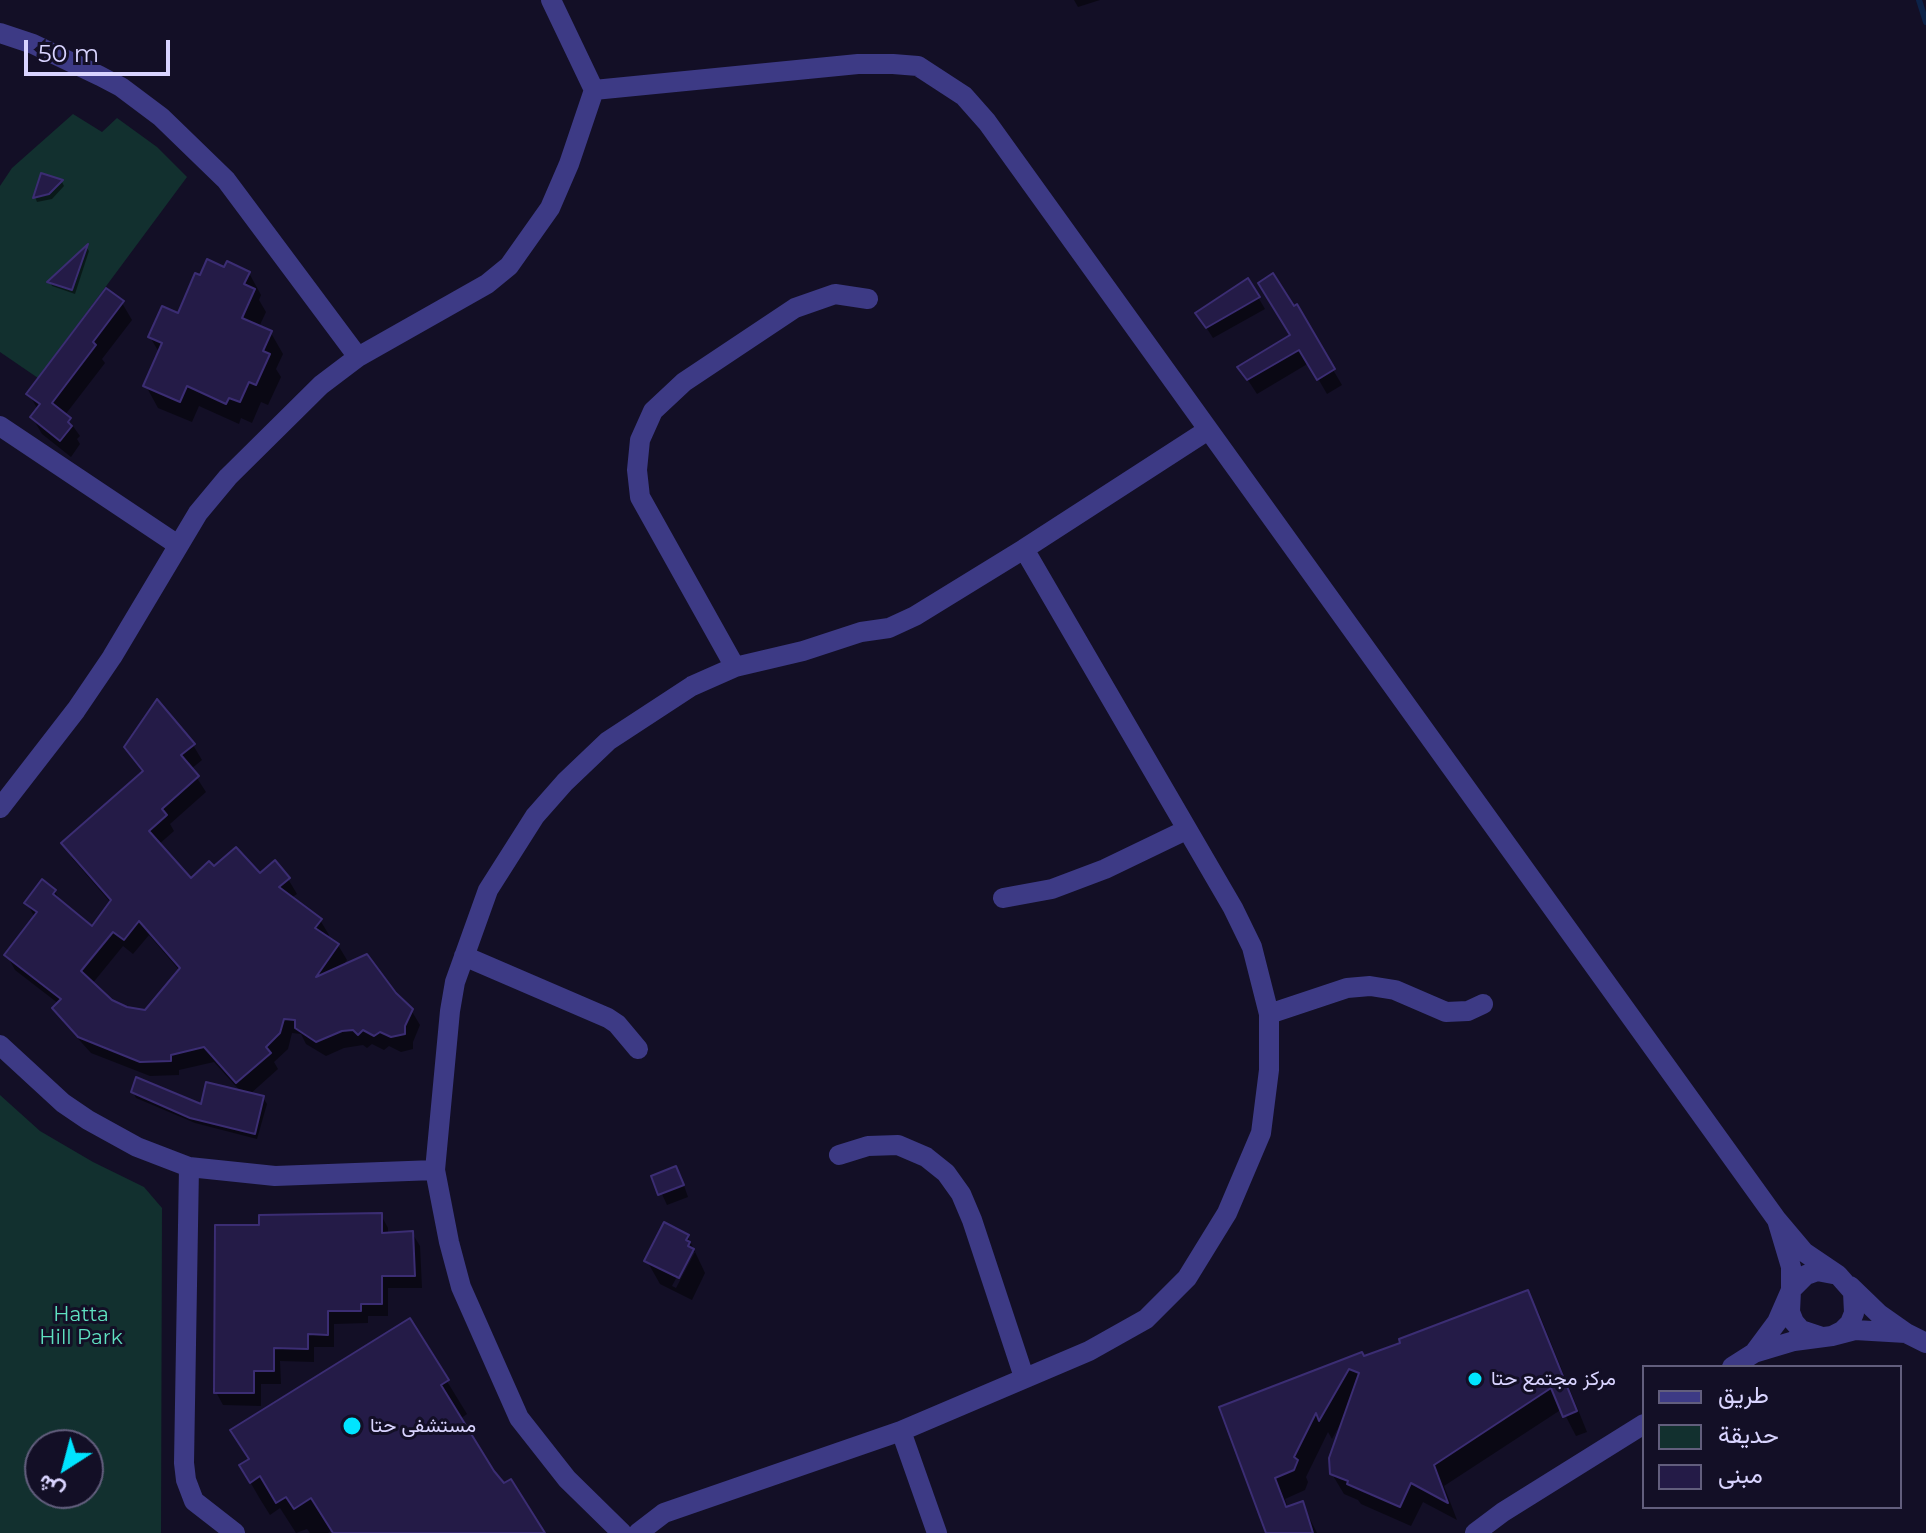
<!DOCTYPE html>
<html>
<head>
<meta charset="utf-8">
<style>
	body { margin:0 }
	#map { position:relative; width:1926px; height:1533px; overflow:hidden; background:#130f26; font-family:Montserrat,Vazirmatn,sans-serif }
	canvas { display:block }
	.legend { position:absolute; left:1642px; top:1365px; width:260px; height:144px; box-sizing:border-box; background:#130f26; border:2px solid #625e7d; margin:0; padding:10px 14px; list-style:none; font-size:24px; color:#d9d4ff }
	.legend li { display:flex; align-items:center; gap:16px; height:40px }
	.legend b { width:40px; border:2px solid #625e7d }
	.north { position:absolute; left:24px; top:1429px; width:80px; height:80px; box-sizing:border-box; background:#130f26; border:2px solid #625e7d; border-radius:50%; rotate:216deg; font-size:22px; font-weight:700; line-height:32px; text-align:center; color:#d9d4ff }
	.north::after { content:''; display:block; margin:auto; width:28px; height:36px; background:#00e5ff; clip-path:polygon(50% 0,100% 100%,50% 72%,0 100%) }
	.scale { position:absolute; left:24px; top:40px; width:146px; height:36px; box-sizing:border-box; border:4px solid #d9d4ff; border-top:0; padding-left:10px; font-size:24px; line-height:28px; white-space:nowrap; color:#d9d4ff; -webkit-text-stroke:6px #130f26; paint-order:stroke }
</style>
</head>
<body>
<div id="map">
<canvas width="1926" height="1533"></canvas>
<ul class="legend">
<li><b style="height:10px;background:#3d3a85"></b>طريق</li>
<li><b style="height:22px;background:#12302f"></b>حديقة</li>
<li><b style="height:22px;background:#241b47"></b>مبنى</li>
</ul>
<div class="north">ش</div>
<div class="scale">50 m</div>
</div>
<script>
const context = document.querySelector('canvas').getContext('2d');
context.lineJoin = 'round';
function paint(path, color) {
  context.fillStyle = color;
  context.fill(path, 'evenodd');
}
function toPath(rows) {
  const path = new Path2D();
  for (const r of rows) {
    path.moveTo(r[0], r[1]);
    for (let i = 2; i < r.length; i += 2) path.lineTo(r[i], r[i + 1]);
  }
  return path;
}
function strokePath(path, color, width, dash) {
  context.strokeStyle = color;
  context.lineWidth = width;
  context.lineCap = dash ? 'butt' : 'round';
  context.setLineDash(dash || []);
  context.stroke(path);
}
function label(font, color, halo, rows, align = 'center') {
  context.font = font + ' Montserrat,Vazirmatn,sans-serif';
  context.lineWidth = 6;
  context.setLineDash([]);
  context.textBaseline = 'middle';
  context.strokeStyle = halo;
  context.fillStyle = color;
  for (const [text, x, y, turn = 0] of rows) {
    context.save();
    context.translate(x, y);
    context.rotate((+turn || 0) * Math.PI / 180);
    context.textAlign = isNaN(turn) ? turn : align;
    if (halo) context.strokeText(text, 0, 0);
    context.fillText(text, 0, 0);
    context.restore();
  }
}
paint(toPath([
	[73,114,102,132,117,118,157,147,187,177,38,378,0,352,0,186,12,168],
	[0,1095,40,1131,93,1162,144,1187,162,1208,161,1533,0,1533],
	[40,1445,88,1445,88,1493,40,1493]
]), '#12302f');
paint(toPath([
	[1074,0,1100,0,1078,7],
	[42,175,62,182,64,186,52,199,37,202,35,197],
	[87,248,89,251,75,294,52,286,50,282],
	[225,270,249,273,261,295,259,300,266,312,259,327,271,333,283,354,276,369,281,377,268,405,261,402,252,423,241,418,239,424,199,406,192,422,158,408,146,386,160,354,150,337,179,315],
	[1248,280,1265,309,1213,338,1204,324],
	[122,303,132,320,102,359,105,363,65,415,80,436,77,439,80,444,71,457,42,434,32,417,38,410,29,394],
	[1296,307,1342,385,1327,394,1309,363,1257,394,1240,368,1293,336],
	[193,745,202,760,191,769,206,792,170,824,174,831,158,845,191,880,213,869,288,879,297,894,291,898,320,920,329,935,327,938,338,945,347,960,341,968,395,994,411,1010,420,1025,413,1042,413,1049,401,1052,389,1046,384,1050,372,1044,367,1048,363,1045,344,1048,326,1056,306,1044,301,1034,292,1033,288,1049,274,1062,278,1069,249,1095,263,1098,267,1104,257,1139,195,1123,136,1098,133,1092,202,1107,242,1093,214,1062,179,1070,179,1075,150,1076,91,1053,64,1023,55,1008,59,1004,15,970,7,955,35,918,27,903,55,891,62,905,93,929,111,903,72,858,64,843,144,773,126,747],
	[149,935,180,971,146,1012,127,1009,111,1002,92,984,123,946,133,954],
	[654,1177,682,1180,688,1197,667,1205],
	[381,1215,388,1228,388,1234,412,1233,420,1246,422,1288,388,1288,388,1316,368,1316,368,1323,334,1324,334,1347,314,1347,314,1362,280,1361,281,1384,261,1384,261,1406,223,1405,216,1392,261,1227],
	[688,1237,705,1273,692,1300,660,1284,647,1261],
	[690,1252,695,1252,676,1288,672,1286],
	[1527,1293,1539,1313,1587,1432,1576,1436,1562,1409,1444,1486,1457,1520,1423,1502,1411,1526,1361,1504,1358,1500,1344,1494,1332,1474,1343,1419,1332,1439,1328,1432,1306,1477,1308,1482,1305,1490,1285,1499,1288,1508,1302,1503,1317,1533,1268,1533,1222,1408,1364,1359],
	[410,1321,467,1414,460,1419,493,1472,543,1533,334,1533,332,1530,328,1533,310,1533,307,1529,296,1533,280,1508,270,1515,260,1499,241,1466]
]), '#0007');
strokePath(toPath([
	[1919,0,1926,22]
]), '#0c2248', 6);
const building = toPath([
	[41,173,63,180,49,194,33,198,41,173],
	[88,244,72,290,47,282,88,244],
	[207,259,224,267,227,261,250,272,244,284,255,289,242,318,272,331,263,351,270,354,256,385,249,382,240,402,229,398,226,404,187,386,180,402,143,386,162,343,148,337,162,306,178,313,195,273,200,275,207,259],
	[1273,273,1294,306,1297,304,1335,369,1317,380,1299,350,1247,380,1237,367,1290,335,1258,283,1273,273],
	[1248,278,1260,297,1206,328,1195,313,1248,278],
	[106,288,124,301,93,342,96,345,52,403,71,418,68,422,72,426,60,441,30,417,40,404,26,394,106,288],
	[157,699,195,744,181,755,199,776,162,809,167,815,149,831,191,878,209,861,214,866,236,847,260,873,275,860,290,878,279,887,322,919,315,928,339,944,316,977,367,954,396,993,413,1009,405,1026,405,1034,391,1037,380,1032,374,1036,363,1030,358,1035,353,1030,342,1031,316,1042,295,1028,295,1020,284,1019,280,1033,266,1047,271,1053,236,1083,204,1047,171,1055,171,1061,140,1062,78,1037,52,1008,61,999,4,955,37,912,24,903,42,879,56,890,53,894,92,926,111,900,61,843,143,771,124,747,157,699],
	[139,921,180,968,145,1010,127,1007,112,1000,81,971,113,932,124,940,139,921],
	[136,1077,201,1104,206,1082,264,1096,255,1134,190,1118,131,1092,136,1077],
	[676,1166,684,1185,658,1195,651,1176,676,1166],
	[382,1213,382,1233,413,1231,415,1276,382,1276,382,1304,361,1304,361,1311,328,1311,328,1335,308,1334,308,1349,274,1348,274,1371,254,1371,254,1393,214,1393,215,1225,259,1225,259,1215,382,1213],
	[664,1222,689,1235,686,1240,690,1242,688,1246,694,1249,679,1278,644,1261,664,1222],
	[1528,1290,1577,1411,1563,1417,1551,1388,1434,1465,1448,1503,1411,1483,1400,1507,1347,1484,1348,1481,1330,1474,1329,1458,1359,1373,1349,1369,1319,1421,1316,1413,1294,1457,1298,1460,1294,1470,1275,1478,1286,1507,1303,1501,1313,1533,1266,1533,1219,1407,1362,1352,1364,1356,1400,1343,1399,1339,1528,1290],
	[410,1318,449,1380,441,1385,494,1471,504,1483,511,1479,545,1533,333,1533,311,1498,294,1509,286,1497,276,1503,260,1476,250,1483,239,1465,249,1459,230,1430,410,1318]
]);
paint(building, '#241b47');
strokePath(building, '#3b2d73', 2);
strokePath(toPath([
	[0,33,33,44,100,76,121,87,161,117,226,180,358,357],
	[594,90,858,64,893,64,918,66,964,96,987,122,1777,1220],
	[0,426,178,545],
	[735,667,640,497,637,470,640,440,653,411,684,382,795,308,835,294,868,299],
	[0,808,76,710,112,657,198,513,228,477,321,385,358,357,487,284,509,266,550,208,569,164,594,90,551,0],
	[1003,898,1052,889,1105,869,1186,830],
	[464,956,608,1018,617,1024,638,1049],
	[1269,1014,1347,988,1370,986,1395,990,1446,1012,1468,1011,1483,1004],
	[0,1045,63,1103,88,1120,137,1147,189,1167,275,1176,435,1170],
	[839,1155,868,1146,898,1145,926,1157,946,1173,961,1194,972,1220,1024,1377],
	[189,1167,184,1463,186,1480,194,1501,235,1533],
	[1850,1286,1879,1314,1906,1333,1926,1343],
	[1822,1337,1801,1330,1794,1322,1790,1312,1791,1290,1806,1275,1817,1271,1838,1275,1853,1292,1854,1313,1850,1323,1842,1331,1832,1336],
	[1754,1353,1777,1322,1791,1290,1791,1267,1777,1220,1804,1252,1838,1275],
	[1732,1367,1754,1353,1794,1341,1832,1336,1855,1330,1906,1333],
	[901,1431,937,1533],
	[622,1533,567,1479,519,1418,461,1287,449,1242,435,1170,450,1011,455,982,488,890,535,816,565,782,608,741,692,686,735,667,803,651,861,632,889,628,915,616,1024,549,1208,430],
	[638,1533,664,1513,901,1431,1089,1351,1146,1319,1187,1278,1227,1213,1261,1133,1269,1070,1269,1014,1252,947,1233,908,1024,549],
	[1475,1533,1503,1512,1644,1424]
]), '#3d3a85', 20);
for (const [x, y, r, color] of [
	[1475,1379,8,"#00e5ff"],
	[352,1426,10,"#00e5ff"]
]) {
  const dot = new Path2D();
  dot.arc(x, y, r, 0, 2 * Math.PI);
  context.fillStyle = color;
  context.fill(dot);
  strokePath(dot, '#130f26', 3);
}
label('20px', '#5fe0c0', '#130f26', [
	["Hatta",81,1315],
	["Hill Park",81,1338]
]);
label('20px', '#d9d4ff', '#130f26', [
	["مركز مجتمع حتا",1491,1379],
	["مستشفى حتا",370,1426]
], 'left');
</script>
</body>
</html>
